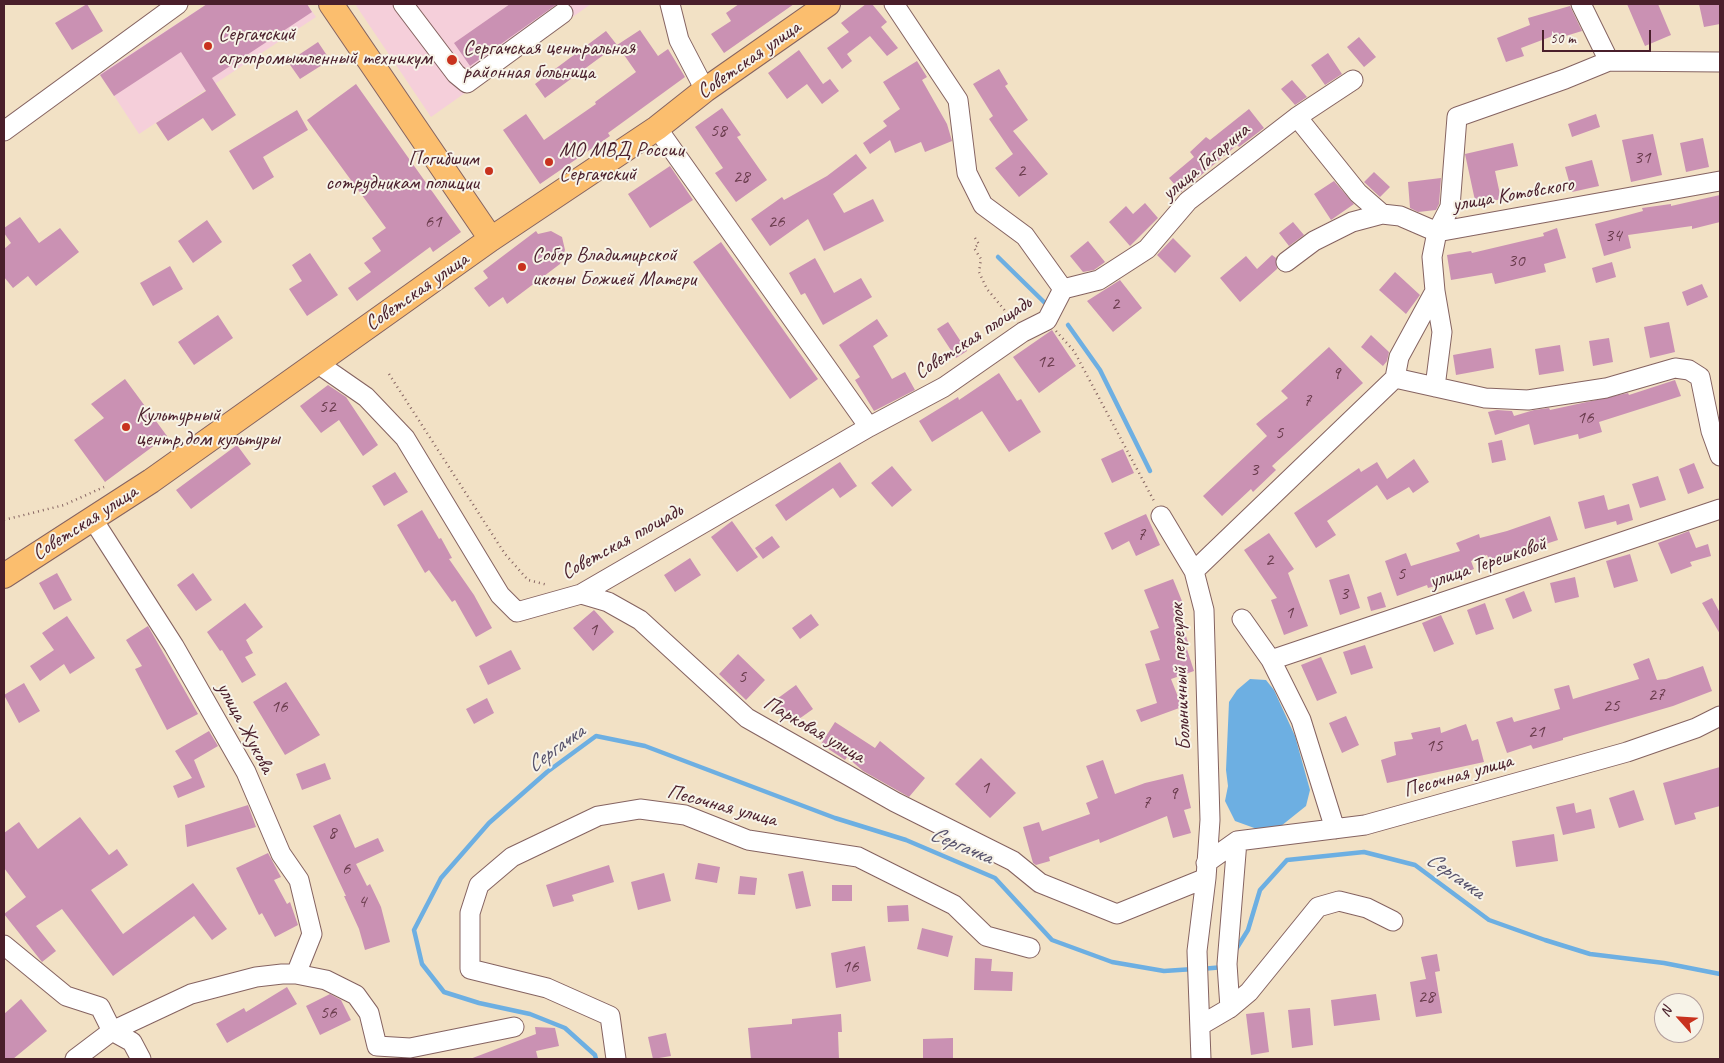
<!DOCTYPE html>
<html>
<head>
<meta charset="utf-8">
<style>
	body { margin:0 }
	#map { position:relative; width:1724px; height:1063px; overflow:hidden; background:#f2e1c5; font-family:Caveat,sans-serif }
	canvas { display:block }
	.frame { position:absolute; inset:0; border:5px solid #4a1f2b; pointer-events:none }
	.north { position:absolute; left:1654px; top:993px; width:50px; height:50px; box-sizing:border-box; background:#f7f3e8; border:1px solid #b29e9c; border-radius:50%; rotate:296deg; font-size:14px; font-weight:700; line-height:20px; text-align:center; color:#4a1f2b }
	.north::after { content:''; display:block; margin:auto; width:18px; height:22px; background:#c8321e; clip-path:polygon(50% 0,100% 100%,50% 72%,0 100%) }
	.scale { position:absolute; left:1542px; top:30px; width:109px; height:22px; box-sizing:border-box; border:2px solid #4a1f2b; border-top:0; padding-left:6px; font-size:15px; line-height:18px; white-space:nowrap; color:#4a1f2b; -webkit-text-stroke:4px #f7f3e8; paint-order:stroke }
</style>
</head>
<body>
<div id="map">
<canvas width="1724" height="1063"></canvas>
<div class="frame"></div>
<div class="north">N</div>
<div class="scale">50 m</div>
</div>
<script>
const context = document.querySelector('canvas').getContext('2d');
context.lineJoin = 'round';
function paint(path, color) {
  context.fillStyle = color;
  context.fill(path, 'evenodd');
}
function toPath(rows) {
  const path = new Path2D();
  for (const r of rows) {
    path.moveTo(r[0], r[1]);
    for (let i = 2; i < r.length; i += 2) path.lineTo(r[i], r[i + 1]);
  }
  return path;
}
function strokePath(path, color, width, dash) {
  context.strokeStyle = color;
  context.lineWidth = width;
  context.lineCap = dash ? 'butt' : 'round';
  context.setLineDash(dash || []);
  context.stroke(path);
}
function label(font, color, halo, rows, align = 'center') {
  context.font = font + ' Caveat,sans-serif';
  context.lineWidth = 4;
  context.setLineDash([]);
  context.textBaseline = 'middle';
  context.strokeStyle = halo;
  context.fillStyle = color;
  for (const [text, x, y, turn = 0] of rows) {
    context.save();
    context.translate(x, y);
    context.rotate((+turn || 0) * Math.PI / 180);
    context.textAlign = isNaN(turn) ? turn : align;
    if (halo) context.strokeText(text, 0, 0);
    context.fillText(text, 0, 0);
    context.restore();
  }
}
paint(toPath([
	[207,4,307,4,316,17,139,134,100,74],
	[355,4,591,4,431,117]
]), '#f5cfda');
paint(toPath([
	[1250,679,1266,680,1274,690,1295,736,1310,790,1306,806,1281,826,1257,829,1235,821,1225,801,1228,786,1226,770,1229,702,1237,690]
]), '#6dafe2');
strokePath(toPath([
	[998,257,1045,303],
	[1068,325,1100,370,1150,471],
	[1235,951,1248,930,1260,890,1287,860,1364,852,1415,865,1489,920,1545,940,1590,954,1664,963,1720,974],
	[1201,969,1224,967],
	[596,1059,595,1055,565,1028,530,1014,479,1003,444,992,422,964,414,930,441,878,489,823,547,772,596,736,645,746,835,818,906,840,995,878,1052,940,1112,962,1164,971,1194,969]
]), '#6dafe2', 4.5);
paint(toPath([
	[87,4,103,31,72,50,55,23],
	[207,4,307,4,312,12,212,78,236,115,212,131,203,118,168,141,156,123,206,91,181,52,114,96,100,75],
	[510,4,557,4,470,66,454,43],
	[739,4,794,4,724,53,711,34,731,21,726,13],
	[866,4,872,4,887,22,881,27,898,48,887,56,870,36,847,54,852,61,842,69,827,48,849,32,841,23],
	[1627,4,1658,4,1671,35,1645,46],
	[1699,4,1720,4,1720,24,1704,27],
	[1570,6,1582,31,1559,38,1558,34,1521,48,1524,56,1506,62,1497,38,1530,25,1528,18],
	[640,30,658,56,668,49,685,77,608,133,610,136,540,184,503,130,526,114,544,140,596,104,595,102,636,72,617,45],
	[606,31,617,45,545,98,535,84],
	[1359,37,1376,57,1364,67,1347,47],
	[318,42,330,60,300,79,288,62],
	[799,50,823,84,830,79,839,91,822,104,807,84,787,99,768,73],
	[1328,53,1342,74,1325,85,1311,65],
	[917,61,927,77,922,80,947,124,952,141,925,152,921,142,895,153,890,140,870,154,863,143,887,126,883,121,900,109,883,82],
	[999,69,1008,84,1005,86,1028,120,1013,131,1048,174,1019,197,995,168,1013,154,989,119,993,116,973,84],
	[1292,80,1307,97,1295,105,1281,89],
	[356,84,461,232,433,252,430,247,357,301,348,288,371,272,364,263,381,251,372,238,386,228,307,120],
	[722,108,741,135,737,137,767,180,736,202,715,173,723,168,695,127],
	[1249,109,1264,128,1239,147,1237,145,1181,192,1169,178,1194,157,1190,152,1206,137,1210,140],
	[297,110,308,130,263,157,274,177,253,190,229,151],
	[1596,114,1600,127,1572,137,1568,124],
	[1653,134,1662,175,1631,182,1622,140],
	[1703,138,1709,167,1686,172,1680,143],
	[1513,143,1518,166,1495,171,1501,199,1476,205,1465,154],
	[856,154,867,168,833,194,844,213,873,199,884,221,824,251,808,219,770,246,751,219,782,197,784,200,827,176],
	[1592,160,1599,186,1572,192,1565,167],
	[670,166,693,200,650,228,628,194],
	[1374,172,1390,187,1380,197,1364,182],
	[1441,178,1439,204,1436,210,1418,212,1410,208,1408,182],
	[1334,181,1354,204,1331,220,1314,194],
	[1720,195,1720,222,1692,229,1692,226,1628,235,1631,248,1604,256,1595,224,1643,211,1642,208,1671,204,1671,206],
	[1145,203,1158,218,1130,246,1109,222,1126,206,1133,214],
	[20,217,39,243,60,228,79,252,36,286,28,276,13,288,4,277,4,249,11,243,4,233,4,228],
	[207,220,222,242,193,263,178,241],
	[1293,222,1304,235,1289,246,1279,233],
	[1557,228,1566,258,1544,264,1546,272,1495,284,1492,273,1451,280,1447,255,1471,251,1472,253,1544,236,1543,233],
	[536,231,538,234,551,231,562,237,565,250,560,264,507,304,503,297,489,307,474,288,488,278,483,271],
	[1173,238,1191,256,1175,273,1157,255],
	[1088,241,1105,262,1094,270,1083,272,1070,256],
	[721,242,818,379,790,399,693,262],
	[310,253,338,295,307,316,289,289,302,281,292,265],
	[1272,255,1276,258,1277,269,1240,302,1220,278,1246,256,1257,269],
	[815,258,834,293,861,278,872,297,823,325,805,293,801,295,789,273],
	[1612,262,1616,277,1596,283,1592,268],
	[170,266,183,289,153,306,140,283],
	[1395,272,1420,295,1406,314,1379,290],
	[1120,280,1142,308,1113,332,1087,301],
	[1702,284,1708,297,1687,306,1682,292],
	[218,315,233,338,194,365,178,342],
	[877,319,888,336,873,346,892,379,905,372,915,390,874,411,855,380,860,377,839,345],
	[948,322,967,351,956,358,937,329],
	[1669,322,1675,352,1650,358,1644,327],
	[1052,330,1076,366,1039,393,1013,357],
	[1371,335,1389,352,1387,361,1383,366,1361,347],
	[1609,338,1613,362,1593,366,1589,341],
	[1560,345,1564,371,1539,375,1535,349],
	[1329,347,1363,383,1272,466,1276,470,1253,492,1251,489,1222,516,1203,496,1267,436,1256,424,1288,398,1281,391],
	[1491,348,1494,368,1456,375,1453,355],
	[999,373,1017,401,1021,399,1041,432,1009,452,982,411,932,442,919,421,958,397,959,400],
	[125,379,167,436,105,482,74,440,104,418,91,404],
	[1675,380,1681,396,1599,422,1602,432,1579,439,1578,434,1534,445,1529,424,1495,435,1488,412,1497,410,1512,411,1514,416,1534,410,1549,408,1550,410,1628,393,1629,395],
	[328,385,346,397,378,445,363,456,339,420,321,433,300,406],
	[1502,440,1506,460,1492,463,1488,443],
	[237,445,251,464,191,509,176,490],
	[1123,449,1134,473,1112,483,1101,459],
	[1414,459,1429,482,1413,493,1409,487,1387,500,1377,485,1327,521,1336,535,1316,548,1294,513,1359,468,1361,472,1377,462,1387,479],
	[840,462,857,486,840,498,833,488,786,521,775,505],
	[1694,463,1704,488,1688,494,1679,469],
	[892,466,912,490,892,507,871,483],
	[395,472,408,492,384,506,372,486],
	[1658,476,1666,500,1640,508,1632,484],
	[1604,495,1608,510,1629,504,1633,520,1617,525,1616,521,1585,529,1578,502],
	[422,510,439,539,441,538,452,558,449,559,474,595,492,628,476,637,455,600,452,602,429,570,425,573,397,525],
	[1146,514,1160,545,1136,556,1129,541,1112,550,1104,533],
	[1550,516,1558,540,1490,562,1487,555,1471,561,1474,569,1454,577,1455,580,1428,588,1427,585,1397,596,1385,561,1406,553,1411,566,1460,551,1456,543,1479,534,1480,538,1507,531],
	[732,521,758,557,737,572,711,537],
	[1689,531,1696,548,1708,544,1711,556,1690,562,1692,566,1671,574,1658,543],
	[1269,533,1294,569,1288,573,1308,626,1284,635,1271,600,1277,598,1244,550],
	[772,536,780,547,763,559,755,548],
	[1630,554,1638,581,1614,588,1606,561],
	[690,558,701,575,675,592,664,575],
	[57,573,72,600,54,610,39,583],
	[193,573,212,600,196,611,177,585],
	[1349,574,1360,608,1340,615,1329,580],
	[1575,577,1579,597,1555,603,1550,583],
	[1173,579,1182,601,1175,603,1188,642,1185,643,1194,671,1171,679,1182,707,1141,722,1136,710,1157,703,1145,664,1160,660,1150,631,1159,628,1144,590],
	[1524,591,1532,611,1513,619,1505,599],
	[1381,592,1386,607,1371,611,1367,597],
	[1712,598,1720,613,1720,634,1702,603],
	[245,603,263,627,246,640,253,653,245,657,256,675,242,683,222,650,220,651,207,632],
	[1485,603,1494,629,1476,635,1467,610],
	[594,610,614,632,593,651,573,628],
	[811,614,819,625,800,639,792,628],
	[1441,615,1454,644,1434,652,1422,623],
	[67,616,95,658,70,674,64,664,40,681,30,666,54,650,42,633],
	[148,626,198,714,167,730,135,669,142,666,126,640],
	[1365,645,1373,668,1351,675,1343,652],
	[511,650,521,669,488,685,479,666],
	[738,654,765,680,746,700,719,674],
	[1321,657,1337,693,1317,701,1301,665],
	[1649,658,1657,680,1666,679,1703,666,1712,691,1673,706,1563,738,1563,740,1533,749,1531,745,1507,753,1496,722,1512,717,1514,722,1560,709,1554,689,1569,685,1573,699,1639,679,1633,664],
	[286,682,320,735,285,755,253,702],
	[24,683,40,711,19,723,4,695],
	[796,685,813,709,792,724,774,701],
	[487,698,494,713,474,724,466,709],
	[1346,716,1359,745,1342,753,1329,723],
	[835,722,875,748,880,741,925,778,909,797,863,771,847,757,845,760,821,744],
	[1466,724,1472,741,1478,739,1484,762,1387,783,1381,760,1396,755,1394,742,1413,739,1411,733,1440,727,1441,733],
	[209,731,218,746,194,760,205,787,178,798,173,786,192,778,175,751],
	[981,758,1016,793,990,818,955,784],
	[1103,760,1115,794,1145,783,1183,774,1191,808,1184,810,1191,833,1173,838,1167,816,1100,843,1099,839,1049,857,1050,861,1036,865,1033,863,1023,827,1039,822,1042,831,1090,814,1086,803,1098,798,1086,766],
	[325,763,331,779,302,790,296,774],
	[1720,767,1720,806,1694,813,1696,819,1675,825,1663,783],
	[1634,790,1644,820,1619,828,1609,798],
	[1574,803,1576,813,1591,809,1595,828,1563,835,1556,807],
	[248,805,256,827,187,847,185,825],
	[340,814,355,848,378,838,384,851,356,864,367,886,370,884,381,907,390,942,365,950,359,929,344,896,346,896,313,826],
	[80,817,109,855,117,849,128,865,91,890,123,934,193,883,227,929,212,940,194,916,113,976,62,909,36,926,56,951,42,962,4,914,26,897,4,868,4,833,19,822,38,849],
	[1554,834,1558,861,1516,867,1512,841],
	[268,853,281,877,274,880,287,904,290,902,298,925,275,937,262,913,259,915,236,868],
	[698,863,720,867,717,883,695,879],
	[609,865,614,882,572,895,574,901,553,907,546,885],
	[803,871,811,906,796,909,788,874],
	[664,873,671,901,638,910,631,882],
	[740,876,757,878,755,895,738,894],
	[832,885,852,885,852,901,832,901],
	[908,905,909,921,888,922,887,906],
	[922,928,953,936,948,957,917,949],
	[865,946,871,981,836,988,831,953],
	[1437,954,1440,971,1435,972,1442,1013,1416,1017,1410,982,1426,979,1421,957],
	[975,958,992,959,991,971,1013,972,1012,991,974,990],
	[287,987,297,1004,227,1043,216,1024,244,1008,246,1012],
	[330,994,341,1000,351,1020,320,1035,306,1006],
	[1376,994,1380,1020,1334,1026,1331,1000],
	[21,999,47,1031,13,1059,4,1059,4,1014],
	[1310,1008,1313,1045,1292,1048,1288,1010],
	[1264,1012,1269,1052,1251,1055,1246,1014],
	[841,1014,842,1032,838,1032,839,1059,751,1059,748,1028,792,1024,792,1019],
	[535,1027,555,1028,559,1046,536,1051,538,1059,470,1059,536,1034],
	[666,1033,671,1056,653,1059,648,1037],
	[953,1038,953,1059,923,1059,923,1039]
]), '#ca91b3');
const minor = toPath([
	[403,4,456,74,467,83,563,13],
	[670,4,679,40,705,90],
	[894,4,958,100,967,173,983,205,1025,236,1063,289],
	[1581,4,1609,61,1720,62],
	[1297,117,1358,193,1382,214],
	[657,128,869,427,944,387,1023,332,1047,320,1063,289],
	[4,131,178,4],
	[1437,232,1720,181],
	[1286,262,1314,241,1352,222,1382,214,1400,216,1437,232],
	[1063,289,1099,280,1147,249,1188,201,1297,117,1353,80],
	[317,363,366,397,405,438,500,595,517,612,581,594,869,427],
	[1395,378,1399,357,1435,291],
	[1435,387,1442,332,1435,291,1432,257,1437,232,1450,207,1457,117,1565,79,1609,61],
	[1161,516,1194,571,1204,610,1210,820,1206,878,1197,951,1201,1059],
	[92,518,174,646,246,772,281,854,299,880,312,934,296,974],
	[1194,571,1395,378,1485,398,1528,400,1606,388,1675,368,1689,370,1700,377,1711,431,1720,456],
	[581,594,608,602,640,620,747,718,895,802,1013,861,1040,883,1117,914,1206,878],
	[1242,619,1271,660,1301,720,1335,829],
	[1271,660,1720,509],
	[1206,863,1237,841,1365,825,1627,752,1696,728,1720,716],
	[4,945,66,996,100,1007,112,1031,132,1042,141,1059],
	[1230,1008,1227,964,1237,841],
	[1201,1025,1230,1008,1249,992,1318,907,1339,901,1367,908,1393,921],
	[75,1059,112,1031,191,994,256,977,282,974,296,974,326,980,356,995,369,1013,377,1046,410,1048,514,1027],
	[616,1059,610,1016,547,988,470,969,470,913,479,885,512,857,598,816,640,809,685,815,748,840,858,857,954,905,986,936,1030,948]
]);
const major = toPath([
	[331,4,491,239],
	[4,576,151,481,491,239,657,128,705,90,828,4]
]);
strokePath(minor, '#856361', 21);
strokePath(major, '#856361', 26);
strokePath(toPath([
	[975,238,979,244,974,248,981,259,979,272,987,289,1012,319],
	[1056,331,1074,351,1154,501],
	[389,374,505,554,528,580,548,585],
	[4,520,64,505,104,487]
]), '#856361', 2.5, [1, 4]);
strokePath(minor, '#fff', 19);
strokePath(major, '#fbbe6e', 24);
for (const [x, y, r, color] of [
	[208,46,5,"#c8321e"],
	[452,60,6,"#c8321e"],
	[549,162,5,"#c8321e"],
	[489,171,5,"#c8321e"],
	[522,267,5,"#c8321e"],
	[126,427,5,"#c8321e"]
]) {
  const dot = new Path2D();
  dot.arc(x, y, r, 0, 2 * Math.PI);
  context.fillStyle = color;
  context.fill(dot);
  strokePath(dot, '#f7f3e8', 2);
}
label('19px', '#6a3c4d', null, [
	["58",718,131],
	["31",1642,158],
	["2",1021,171],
	["28",741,177],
	["61",433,222],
	["26",776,222],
	["34",1613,236],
	["30",1516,261],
	["2",1115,304],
	["12",1045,362],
	["9",1336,374],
	["7",1307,401],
	["52",327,407],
	["16",1585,418],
	["5",1279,433],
	["3",1254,470],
	["7",1141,535],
	["2",1269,560],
	["5",1401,574],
	["3",1344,594],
	["1",1289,613],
	["1",593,630],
	["5",742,677],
	["27",1656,695],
	["25",1611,706],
	["16",279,707],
	["21",1536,732],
	["15",1434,746],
	["1",985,788],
	["9",1173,794],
	["7",1146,803],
	["8",332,833],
	["6",346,869],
	["4",362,902],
	["16",850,967],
	["28",1426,997],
	["56",328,1013]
]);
label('21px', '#4a1f2b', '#f7f3e8', [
	["Сергачский",218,34],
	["агропромышленный техникум",218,58],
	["Сергачская центральная",463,48],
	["районная больница",463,72],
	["МО МВД России",559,150],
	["Сергачский",559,174],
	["Погибшим",479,159,"right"],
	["сотрудникам полиции",479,183,"right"],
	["Собор Владимирской",532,255],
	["иконы Божией Матери",532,279],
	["Культурный",136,415],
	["центр,дом культуры",136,439]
], 'left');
label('21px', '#4a1f2b', '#f7f3e8', [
	["Советская улица",749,60,-35],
	["улица Гагарина",1206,162,-40],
	["улица Котовского",1513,195,-10],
	["Советская улица",417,292,-35],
	["Советская площадь",973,338,-33],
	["Советская улица",85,523,-33],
	["Советская площадь",622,542,-29],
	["улица Терешковой",1488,563,-19],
	["Больничный переулок",1181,677,-93],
	["улица Жукова",245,728,62],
	["Парковая улица",814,730,30],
	["Песочная улица",1458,776,-16],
	["Песочная улица",722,806,15]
]);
label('italic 22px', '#56516b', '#f7f3e8', [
	["Сергачка",556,749,-36],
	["Сергачка",961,846,23],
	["Сергачка",1455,876,35]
]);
</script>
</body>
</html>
